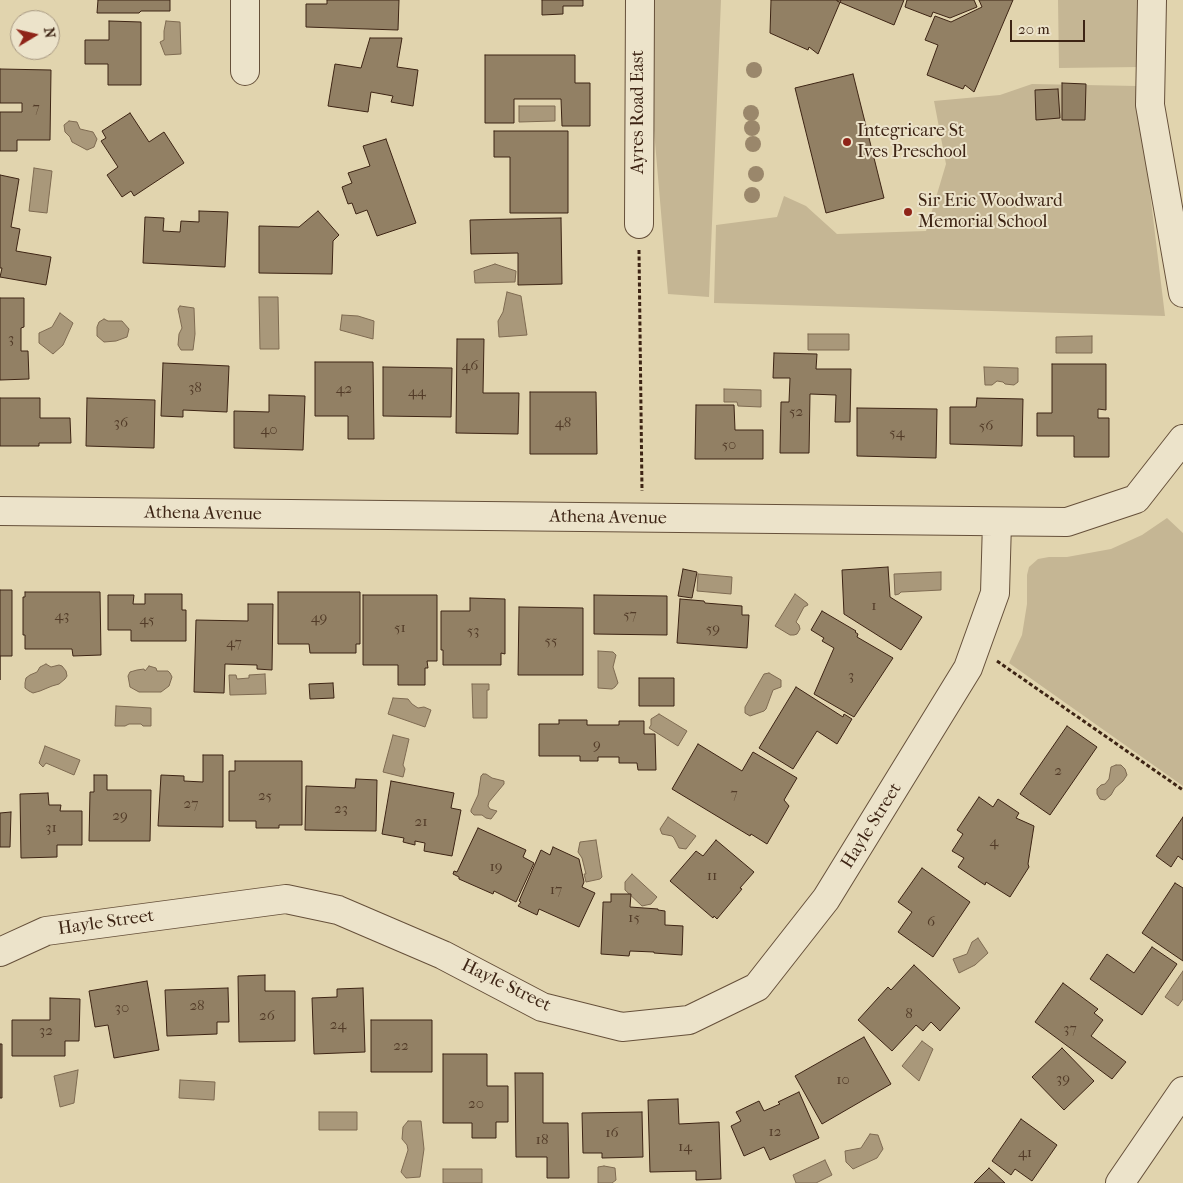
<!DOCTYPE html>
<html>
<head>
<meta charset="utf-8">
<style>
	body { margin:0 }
	#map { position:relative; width:1183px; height:1183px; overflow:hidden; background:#e1d4ae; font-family:"IM FELL French Canon",serif }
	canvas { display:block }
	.north { position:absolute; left:10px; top:10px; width:50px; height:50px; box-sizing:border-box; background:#ece3ca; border:1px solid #a69781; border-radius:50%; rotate:81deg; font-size:14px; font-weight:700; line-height:20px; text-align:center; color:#3d2414 }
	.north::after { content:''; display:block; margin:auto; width:18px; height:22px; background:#8f2418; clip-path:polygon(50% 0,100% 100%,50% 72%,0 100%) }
	.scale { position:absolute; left:1010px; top:20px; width:75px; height:22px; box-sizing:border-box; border:2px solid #3d2414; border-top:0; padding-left:6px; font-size:15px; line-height:18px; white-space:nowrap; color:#3d2414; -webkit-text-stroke:4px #ece3ca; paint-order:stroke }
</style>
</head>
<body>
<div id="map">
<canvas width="1183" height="1183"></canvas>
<div class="north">N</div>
<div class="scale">20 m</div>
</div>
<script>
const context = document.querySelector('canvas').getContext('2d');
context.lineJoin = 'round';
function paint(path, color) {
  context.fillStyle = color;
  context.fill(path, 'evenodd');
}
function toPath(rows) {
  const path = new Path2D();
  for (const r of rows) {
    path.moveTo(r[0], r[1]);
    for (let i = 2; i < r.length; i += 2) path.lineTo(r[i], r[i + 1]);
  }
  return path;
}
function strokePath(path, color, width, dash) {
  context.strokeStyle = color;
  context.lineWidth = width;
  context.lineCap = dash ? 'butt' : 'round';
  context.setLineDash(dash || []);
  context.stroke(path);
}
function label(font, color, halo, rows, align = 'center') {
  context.font = font + ' "IM FELL French Canon",serif';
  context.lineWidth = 4;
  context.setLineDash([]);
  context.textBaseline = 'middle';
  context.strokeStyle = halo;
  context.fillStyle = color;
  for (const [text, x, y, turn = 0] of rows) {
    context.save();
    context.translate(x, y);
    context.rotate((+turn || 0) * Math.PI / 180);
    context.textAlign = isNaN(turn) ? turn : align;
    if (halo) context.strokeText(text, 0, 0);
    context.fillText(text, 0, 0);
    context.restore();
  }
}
paint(toPath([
	[652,0,721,0,709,297,668,294,652,107],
	[1058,0,1142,0,1139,67,1059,68],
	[1032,84,1137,86,1165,316,714,303,716,225,777,217,784,196,806,206,837,234,926,231,946,164,934,101,1000,95],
	[1167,518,1183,533,1183,786,1009,663,1022,635,1027,604,1027,575,1029,567,1038,559,1049,557,1067,557,1111,549,1142,535]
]), '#c5b694');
const water = toPath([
	[166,21,180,22,181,54,165,55,160,42,164,40,164,31,166,21],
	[519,106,555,106,555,121,519,122,519,106],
	[69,121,77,122,80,129,93,132,97,139,94,147,87,150,72,142,70,137,65,132,64,125,69,121],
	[34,168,52,171,47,213,29,211,34,168],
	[495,264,516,271,515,282,475,283,474,271,495,264],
	[507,292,521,296,527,335,499,337,498,321,503,312,507,292],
	[259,297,278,297,279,349,260,349,259,297],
	[180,306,194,308,195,334,193,350,181,350,178,345,179,334,182,328,178,309,180,306],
	[60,313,73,323,63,345,53,354,39,343,39,333,52,327,60,313],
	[342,315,358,316,374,321,373,339,340,330,342,315],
	[104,319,108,321,122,321,129,329,127,337,116,341,104,342,97,336,97,327,99,322,104,319],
	[808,334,849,334,849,350,808,350,808,334],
	[1092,336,1092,353,1056,353,1056,337,1092,336],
	[984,367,1018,368,1018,382,1014,385,1005,384,1003,382,997,381,992,385,985,385,984,367],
	[724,389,761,390,761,407,738,406,737,402,724,402,724,389],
	[941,572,941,590,901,592,899,594,895,595,894,574,941,572],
	[698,574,732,577,731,594,697,591,698,574],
	[795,594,807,603,808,605,804,607,796,622,799,625,800,629,797,634,794,635,790,635,775,626,795,594],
	[598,651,613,652,616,655,613,667,618,683,615,687,612,689,598,688,598,651],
	[46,664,51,667,59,665,62,666,66,671,67,676,65,679,59,684,52,686,40,691,33,693,29,691,25,688,25,683,26,678,30,675,37,672,40,667,46,664],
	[149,666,156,668,157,671,168,671,170,673,172,677,169,686,161,692,139,692,130,687,128,676,130,672,137,670,144,669,145,671,149,666],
	[769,673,781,680,781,687,773,690,766,709,764,711,750,716,745,713,745,707,764,674,769,673],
	[265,674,266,694,230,695,229,675,236,675,237,679,249,678,249,675,265,674],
	[472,684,489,684,489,690,487,690,487,718,473,718,472,684],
	[393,698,408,699,412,704,418,708,424,707,431,710,425,727,388,714,393,698],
	[116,706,151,708,151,726,143,726,141,724,129,724,125,726,115,726,116,706],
	[659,714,687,731,678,746,649,728,651,725,651,719,659,714],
	[393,735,409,739,403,765,405,769,403,777,383,772,393,735],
	[45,746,80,760,74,775,46,763,43,767,39,763,45,746],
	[1116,765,1121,765,1125,769,1127,775,1123,781,1115,788,1111,795,1105,800,1100,799,1097,794,1097,789,1101,785,1105,784,1109,779,1111,767,1116,765],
	[483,774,486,774,492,778,504,781,504,784,489,802,488,806,490,809,497,811,491,819,486,818,482,815,474,815,471,812,471,810,478,795,481,776,483,774],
	[668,817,696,836,686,849,679,848,674,838,672,836,662,834,660,829,668,817],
	[596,840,602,877,600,879,586,882,584,874,586,874,582,858,578,852,580,842,596,840],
	[632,874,657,897,651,904,642,906,625,890,625,882,632,874],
	[978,938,988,953,975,965,959,973,953,959,967,954,972,942,978,938],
	[1183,971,1183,999,1178,1006,1165,997,1183,971],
	[922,1041,933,1049,919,1081,902,1066,922,1041],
	[78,1070,74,1103,60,1107,54,1076,78,1070],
	[180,1080,215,1082,214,1100,179,1098,180,1080],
	[319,1112,357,1112,357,1130,319,1130,319,1112],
	[408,1121,421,1121,424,1149,420,1177,406,1178,401,1172,408,1150,407,1145,402,1139,403,1127,408,1121],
	[870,1134,878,1135,883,1149,877,1158,853,1169,846,1162,845,1151,861,1148,870,1134],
	[825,1160,832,1175,816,1183,796,1183,793,1175,825,1160],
	[604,1166,615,1168,616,1180,612,1183,598,1183,598,1167,604,1166],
	[443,1169,482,1169,482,1183,443,1183,443,1169]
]);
paint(water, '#a9987a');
strokePath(water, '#7e6a51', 1);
const building = toPath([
	[98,0,170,0,170,11,141,11,139,13,97,13,98,0],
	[327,0,399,0,398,30,306,27,306,4,327,4,327,0],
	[542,0,583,0,583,6,563,6,563,14,542,15,542,0],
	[771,0,841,0,818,54,809,47,808,50,770,33,771,0],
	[837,0,904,0,894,25,837,1,837,0],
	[907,0,974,0,977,7,950,18,933,12,931,17,905,7,907,0],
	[979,0,1013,0,974,92,965,85,963,89,927,75,938,45,925,40,935,16,951,22,982,7,979,0],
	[109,21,141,22,141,85,108,85,108,64,85,64,85,40,109,40,109,21],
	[370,38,402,38,397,67,418,70,413,106,391,102,393,96,371,92,368,112,328,106,335,64,361,68,370,38],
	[485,55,575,55,575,83,590,83,590,126,562,126,561,99,514,99,514,123,485,123,485,55],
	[0,69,51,70,50,140,17,140,17,151,0,151,0,112,22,112,22,103,0,103,0,69],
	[853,74,884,198,826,213,795,88,853,74],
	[1062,83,1086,84,1085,120,1062,120,1062,83],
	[1058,89,1060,118,1036,120,1035,90,1058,89],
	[130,113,149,142,164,132,184,163,134,196,131,191,122,197,107,175,118,167,101,141,106,138,102,131,130,113],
	[494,131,568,131,568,213,510,213,510,157,494,157,494,131],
	[386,139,416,223,377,236,367,210,356,214,352,203,348,204,342,187,352,183,348,173,370,166,363,146,386,139],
	[0,175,19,179,11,227,20,229,16,251,51,257,46,285,0,277,2,268,0,268,0,175],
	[199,211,228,212,225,267,143,263,145,217,164,218,163,231,180,232,181,221,199,222,199,211],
	[318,211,339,235,333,241,332,274,259,273,259,226,299,227,318,211],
	[561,218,562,284,518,285,518,253,471,254,470,220,561,218],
	[0,298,24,298,24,327,21,328,21,351,28,351,29,379,0,380,0,298],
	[457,339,484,339,483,393,519,393,518,434,456,433,457,339],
	[774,353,817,354,816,369,851,369,850,422,835,422,836,395,810,394,809,453,780,453,781,402,789,402,790,378,773,378,774,353],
	[315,362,373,362,374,439,348,439,348,416,315,416,315,362],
	[163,363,229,366,227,412,183,410,183,417,161,416,163,363],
	[1052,364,1106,364,1106,410,1098,409,1098,418,1109,418,1109,457,1074,457,1074,436,1037,436,1037,413,1052,413,1052,364],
	[383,367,452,368,451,417,383,416,383,367],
	[530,392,596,392,597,454,530,454,530,392],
	[269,395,305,396,303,450,234,448,234,411,269,412,269,395],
	[0,398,40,398,40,418,70,418,71,443,39,443,39,446,0,446,0,398],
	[87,398,155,400,154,448,86,446,87,398],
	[977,398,1023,399,1022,446,950,444,950,407,976,407,977,398],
	[696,405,734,405,735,430,763,430,763,459,695,459,696,405],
	[857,408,937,409,936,458,857,456,857,408],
	[888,567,890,597,922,617,901,650,844,614,842,570,888,567],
	[683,569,697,572,692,598,678,596,683,569],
	[0,590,12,590,12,656,0,656,0,680,0,590],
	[25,592,100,592,101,655,73,656,72,649,25,649,25,635,23,635,23,597,25,597,25,592],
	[278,592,360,592,360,644,356,644,356,653,310,653,309,644,278,644,278,592],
	[145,594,182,594,182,610,186,610,186,641,131,641,131,630,108,630,108,595,134,595,133,604,145,604,145,594],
	[363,595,437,595,437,661,427,661,428,668,425,668,425,685,398,685,398,665,363,665,363,595],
	[594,595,667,596,667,635,594,634,594,595],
	[470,598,505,599,505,654,501,653,501,665,443,665,443,650,441,650,441,611,470,611,470,598],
	[680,599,704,601,705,603,742,606,742,615,749,615,747,648,677,643,680,599],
	[248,604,273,604,272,670,257,669,257,665,225,664,224,693,194,692,196,620,248,621,248,604],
	[519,607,583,608,583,675,518,675,519,607],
	[822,611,856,631,855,632,858,634,857,637,893,658,854,717,814,694,834,648,822,641,824,638,811,630,822,611],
	[639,678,674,678,674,706,639,706,639,678],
	[333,683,334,698,310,699,309,684,333,683],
	[796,687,843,717,844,714,852,719,837,744,817,731,793,769,759,748,796,687],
	[559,720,587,720,587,725,619,725,619,721,644,721,644,734,655,734,656,770,638,770,637,763,619,763,619,757,598,757,598,761,580,761,580,756,539,756,539,724,559,724,559,720],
	[1067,726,1097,747,1050,815,1020,794,1067,726],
	[698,744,742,771,753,752,797,778,784,800,789,806,767,844,751,834,750,836,672,789,698,744],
	[203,755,223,755,223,827,158,826,161,775,184,776,184,781,203,782,203,755],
	[235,761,302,761,302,825,279,825,279,828,256,828,256,821,229,821,229,771,235,771,235,761],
	[94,775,107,775,107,790,151,790,150,841,89,841,90,792,94,792,94,775],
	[356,779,377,780,376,831,305,830,306,786,355,788,356,779],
	[391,781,454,793,451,808,461,810,452,856,424,851,425,843,415,841,415,845,403,842,404,838,382,834,391,781],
	[48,793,49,805,61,805,60,811,82,811,82,845,57,845,57,857,21,858,20,794,48,793],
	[979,797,993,807,998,799,1019,813,1016,818,1034,826,1028,864,1029,867,1010,897,986,882,985,885,958,867,964,858,952,851,963,834,957,830,979,797],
	[11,812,10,847,0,847,0,813,11,812],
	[1183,817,1183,860,1178,856,1171,867,1156,856,1183,817],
	[478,828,526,850,523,857,534,863,516,902,494,891,493,894,459,879,459,877,453,874,454,871,457,872,478,828],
	[716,840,754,872,740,888,742,889,717,919,714,916,713,918,670,881,696,851,703,856,716,840],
	[553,847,579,859,584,882,582,887,595,893,579,927,539,909,537,915,518,906,521,902,519,901,541,850,550,855,553,847],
	[922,868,970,902,933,957,898,932,912,912,898,902,922,868],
	[1175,883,1183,888,1183,961,1142,933,1175,883],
	[611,894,631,894,630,907,658,909,658,910,665,911,665,925,683,926,682,955,654,953,654,952,630,951,629,956,601,954,603,905,603,902,611,902,611,894],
	[1152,947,1177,964,1142,1015,1090,979,1107,954,1134,973,1152,947],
	[914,965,960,1008,940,1031,931,1022,923,1031,916,1025,892,1051,858,1020,888,987,891,990,914,965],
	[265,975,265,991,295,991,295,1041,239,1042,238,976,265,975],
	[147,981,159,1050,114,1058,108,1025,95,1027,89,991,147,981],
	[1063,983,1098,1009,1094,1013,1103,1020,1091,1036,1126,1062,1112,1079,1035,1022,1063,983],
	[228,988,229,1022,217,1022,217,1034,167,1036,165,990,228,988],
	[363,988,365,1052,314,1054,312,998,337,997,337,989,363,988],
	[50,998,80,999,79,1041,65,1041,65,1056,12,1056,12,1020,50,1020,50,998],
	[371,1020,432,1020,432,1072,371,1072,371,1020],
	[864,1037,891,1084,822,1124,795,1076,864,1037],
	[0,1044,2,1044,2,1098,0,1098,0,1044],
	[1062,1048,1094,1081,1064,1110,1032,1077,1062,1048],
	[443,1054,487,1054,487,1086,508,1086,508,1122,496,1122,496,1138,472,1138,472,1123,443,1123,443,1054],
	[515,1073,543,1073,543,1123,568,1123,569,1178,547,1178,547,1157,516,1157,515,1073],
	[799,1092,819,1138,770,1160,764,1147,744,1156,731,1126,741,1121,736,1112,759,1101,764,1111,780,1104,778,1102,799,1092],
	[678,1099,679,1124,719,1122,721,1179,696,1180,696,1171,650,1172,648,1100,678,1099],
	[642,1112,643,1157,602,1158,602,1153,583,1153,582,1113,642,1112],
	[1021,1119,1057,1145,1032,1181,1015,1169,1011,1175,992,1161,1021,1119],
	[989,1168,1005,1183,974,1183,989,1168]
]);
paint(building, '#928064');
strokePath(building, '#3d2414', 1);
const minor = toPath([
	[1152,0,1150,105,1183,293],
	[245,71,245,0],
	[639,224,640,0],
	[0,511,1067,522,1136,499,1183,439],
	[0,952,46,931,286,899,338,910,443,955,542,1007,622,1027,689,1020,757,987,826,899,968,668,995,593,997,522],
	[1120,1183,1183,1091]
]);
strokePath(minor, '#66503a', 30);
strokePath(toPath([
	[639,250,642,491],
	[997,661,1183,790]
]), '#3d2414', 3, [4, 2.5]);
strokePath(minor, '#ece3ca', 28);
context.fillStyle = '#9a876b';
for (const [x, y] of [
	[754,70],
	[751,113],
	[752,128],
	[753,144],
	[756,174],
	[752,195]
]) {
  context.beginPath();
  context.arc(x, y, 8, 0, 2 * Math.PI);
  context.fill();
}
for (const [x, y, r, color] of [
	[847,142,5,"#8f2418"],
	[908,212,5,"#8f2418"]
]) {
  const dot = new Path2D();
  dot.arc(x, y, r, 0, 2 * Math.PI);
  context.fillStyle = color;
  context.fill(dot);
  strokePath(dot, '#ece3ca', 2);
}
label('15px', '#523b28', null, [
	["7",36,108],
	["3",11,339],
	["46",470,366],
	["38",195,388],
	["42",344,389],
	["44",417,392],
	["52",796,412],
	["36",121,423],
	["48",563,423],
	["56",986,426],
	["40",269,430],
	["54",897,433],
	["50",729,445],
	["1",874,606],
	["57",630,615],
	["43",62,616],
	["49",319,618],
	["45",147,620],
	["51",400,628],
	["59",713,629],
	["53",473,631],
	["55",551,641],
	["47",234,643],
	["3",851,676],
	["9",597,745],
	["2",1058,771],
	["7",734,794],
	["25",265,796],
	["27",191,804],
	["23",341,809],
	["29",120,816],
	["21",421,822],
	["31",51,828],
	["4",994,842],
	["19",496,867],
	["11",712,876],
	["17",556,890],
	["15",634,918],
	["6",931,922],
	["28",197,1006],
	["30",122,1008],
	["8",909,1014],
	["26",267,1016],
	["24",338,1025],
	["37",1070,1029],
	["32",46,1031],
	["22",401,1046],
	["39",1063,1079],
	["10",843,1080],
	["20",476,1104],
	["12",775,1132],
	["16",612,1133],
	["18",542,1140],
	["14",685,1147],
	["41",1025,1153]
]);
label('18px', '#3d2414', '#ece3ca', [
	["Ayres Road East",639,112,-90],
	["Athena Avenue",203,514,1],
	["Athena Avenue",608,518,1],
	["Hayle Street",872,826,-58],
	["Hayle Street",106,923,-8],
	["Hayle Street",506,986,26]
]);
label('18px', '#3d2414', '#ece3ca', [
	["Integricare St",857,132],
	["Ives Preschool",857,153],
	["Sir Eric Woodward",918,202],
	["Memorial School",918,223]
], 'left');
</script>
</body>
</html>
